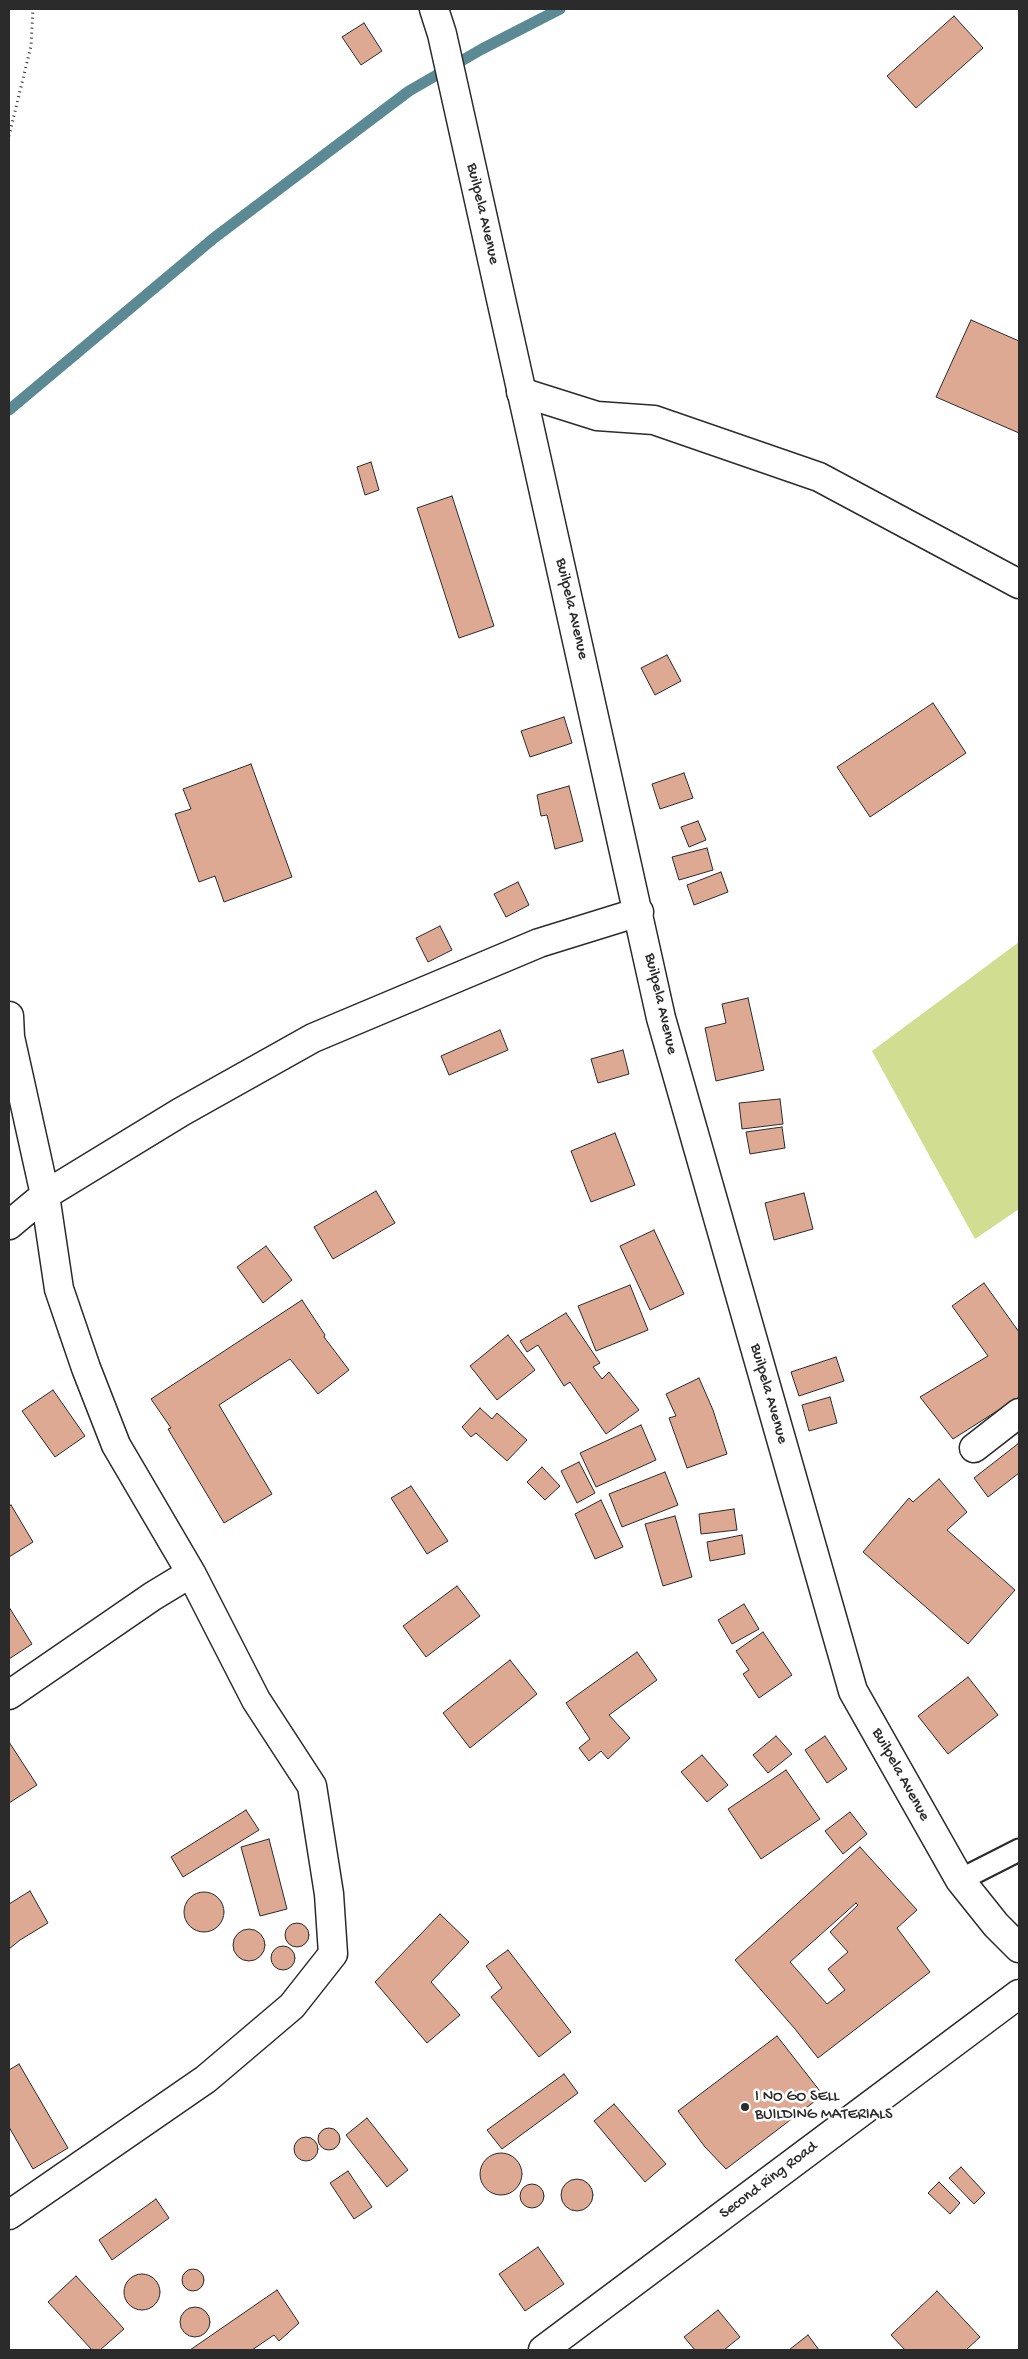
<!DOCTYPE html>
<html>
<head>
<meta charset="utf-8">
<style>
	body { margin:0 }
	#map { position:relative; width:1028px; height:2359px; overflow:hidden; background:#fff; font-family:"Gochi Hand",sans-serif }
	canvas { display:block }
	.frame { position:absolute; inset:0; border:10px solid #2b2b2b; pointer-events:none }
</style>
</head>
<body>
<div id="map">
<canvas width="1028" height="2359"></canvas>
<div class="frame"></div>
</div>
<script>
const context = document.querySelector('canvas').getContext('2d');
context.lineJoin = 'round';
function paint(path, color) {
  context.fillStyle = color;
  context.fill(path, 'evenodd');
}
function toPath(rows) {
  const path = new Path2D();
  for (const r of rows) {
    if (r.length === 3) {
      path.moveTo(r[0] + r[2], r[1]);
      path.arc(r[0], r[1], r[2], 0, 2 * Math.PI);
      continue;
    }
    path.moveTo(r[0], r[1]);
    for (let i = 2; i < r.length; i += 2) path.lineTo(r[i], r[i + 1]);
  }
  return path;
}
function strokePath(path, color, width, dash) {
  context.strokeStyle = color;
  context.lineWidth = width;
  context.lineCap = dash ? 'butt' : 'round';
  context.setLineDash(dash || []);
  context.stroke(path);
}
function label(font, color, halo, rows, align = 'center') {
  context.font = font + ' "Gochi Hand",sans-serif';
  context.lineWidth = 5;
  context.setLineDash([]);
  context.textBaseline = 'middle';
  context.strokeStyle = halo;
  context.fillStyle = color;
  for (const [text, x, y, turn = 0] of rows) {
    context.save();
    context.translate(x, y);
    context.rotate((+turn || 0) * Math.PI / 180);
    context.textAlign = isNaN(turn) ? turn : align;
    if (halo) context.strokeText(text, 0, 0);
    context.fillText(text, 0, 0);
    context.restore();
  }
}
paint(toPath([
	[1019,942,1019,1209,975,1239,872,1051]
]), '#d1dd90');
strokePath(toPath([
	[9,410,214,238,409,91,482,49,560,9]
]), '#5c8a94', 11);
const building = toPath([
	[954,16,983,48,916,108,887,76,954,16],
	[364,23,382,51,361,65,342,37,364,23],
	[971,320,1019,341,1019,433,936,397,971,320],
	[371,462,379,490,365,495,357,467,371,462],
	[452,496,494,626,459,638,417,508,452,496],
	[667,655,681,681,655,695,641,668,667,655],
	[933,703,966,753,870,817,837,767,933,703],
	[564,717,572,743,530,757,521,731,564,717],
	[251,764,292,877,224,902,215,876,199,882,175,814,191,809,183,789,251,764],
	[684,773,693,798,660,809,652,784,684,773],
	[569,786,583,841,555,849,547,815,541,816,537,795,569,786],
	[698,821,706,840,689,847,681,827,698,821],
	[707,848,713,870,679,880,672,857,707,848],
	[721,872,728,892,694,905,687,885,721,872],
	[518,882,529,905,506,917,494,894,518,882],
	[440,926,452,950,428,962,416,938,440,926],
	[748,998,764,1070,716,1081,705,1028,726,1023,722,1004,748,998],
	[500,1030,508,1050,449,1075,441,1056,500,1030],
	[623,1050,629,1074,598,1083,591,1059,623,1050],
	[780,1099,783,1124,742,1129,739,1103,780,1099],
	[782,1127,785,1148,750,1154,746,1132,782,1127],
	[615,1133,635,1185,591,1202,571,1151,615,1133],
	[376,1191,395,1223,333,1259,314,1227,376,1191],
	[804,1193,813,1229,774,1240,765,1203,804,1193],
	[654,1230,684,1294,650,1310,620,1246,654,1230],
	[266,1246,292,1280,263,1303,237,1267,266,1246],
	[984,1283,1019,1332,1019,1397,953,1439,920,1397,988,1356,952,1306,984,1283],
	[630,1285,648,1330,596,1351,578,1306,630,1285],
	[302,1300,325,1335,324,1337,349,1370,318,1394,290,1359,219,1405,272,1494,224,1523,168,1429,171,1428,151,1399,302,1300],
	[566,1313,600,1363,593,1367,602,1379,609,1372,639,1410,606,1434,570,1382,564,1386,538,1345,527,1352,520,1341,566,1313],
	[508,1335,535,1370,497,1400,470,1366,508,1335],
	[836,1357,844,1381,799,1396,791,1372,836,1357],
	[699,1378,713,1410,727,1454,687,1468,669,1418,676,1416,666,1394,699,1378],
	[53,1390,85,1436,55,1457,22,1411,53,1390],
	[830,1397,837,1423,809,1431,802,1405,830,1397],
	[480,1408,492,1419,497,1413,527,1440,507,1461,476,1433,471,1437,462,1427,480,1408],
	[641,1425,656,1460,596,1487,580,1453,641,1425],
	[1019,1443,1019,1473,988,1497,974,1478,1019,1443],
	[579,1462,595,1493,577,1503,561,1471,579,1462],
	[542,1467,560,1486,545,1500,527,1482,542,1467],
	[665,1472,678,1505,622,1527,609,1494,665,1472],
	[939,1479,967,1512,947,1530,1015,1590,968,1644,863,1552,909,1498,913,1502,939,1479],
	[411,1486,448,1541,427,1554,391,1498,411,1486],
	[601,1500,623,1547,595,1559,575,1514,601,1500],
	[11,1505,33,1542,9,1557,9,1506,11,1505],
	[734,1509,737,1530,701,1534,699,1514,734,1509],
	[675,1516,692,1577,663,1586,645,1524,675,1516],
	[742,1535,745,1554,710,1561,707,1542,742,1535],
	[457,1586,480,1616,426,1657,403,1626,457,1586],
	[744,1604,759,1629,732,1644,718,1620,744,1604],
	[9,1607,32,1644,9,1659,9,1607],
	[763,1632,792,1675,759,1698,743,1674,749,1670,736,1651,763,1632],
	[637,1652,657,1680,609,1715,630,1738,608,1759,601,1751,589,1761,579,1748,590,1739,566,1703,637,1652],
	[510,1660,537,1694,470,1748,443,1713,510,1660],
	[968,1677,998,1715,948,1754,918,1716,968,1677],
	[776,1736,792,1754,768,1773,753,1755,776,1736],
	[825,1736,847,1769,827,1783,805,1750,825,1736],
	[9,1742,37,1785,9,1803,9,1742],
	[702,1755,728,1785,707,1802,681,1772,702,1755],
	[786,1770,820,1819,761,1859,728,1809,786,1770],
	[246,1810,259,1830,183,1877,171,1857,246,1810],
	[850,1812,867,1834,843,1854,825,1831,850,1812],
	[269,1839,287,1909,260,1916,241,1847,269,1839],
	[860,1847,917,1910,897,1928,930,1972,818,2058,795,2029,735,1960,860,1847],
	[856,1903,858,1905,830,1932,848,1952,828,1969,845,1990,827,2004,790,1962,856,1903],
	[30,1891,48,1923,20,1940,9,1949,9,1904,30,1891],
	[204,1912,20],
	[440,1914,469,1942,431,1982,460,2015,427,2043,375,1982,440,1914],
	[297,1935,12],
	[249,1945,16],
	[283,1958,12],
	[508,1950,571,2032,539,2057,491,1997,502,1988,486,1966,508,1950],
	[777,2036,823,2095,726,2169,705,2147,678,2111,777,2036],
	[19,2064,68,2148,33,2169,9,2127,9,2070,19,2064],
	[564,2074,578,2093,502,2149,487,2130,564,2074],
	[614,2104,666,2164,645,2182,594,2121,614,2104],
	[367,2118,408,2170,387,2187,346,2135,367,2118],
	[329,2139,11],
	[306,2149,12],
	[501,2174,21],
	[961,2167,985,2193,974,2204,949,2178,961,2167],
	[348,2171,372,2207,354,2219,330,2183,348,2171],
	[577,2195,16],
	[939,2182,960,2203,950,2214,928,2193,939,2182],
	[532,2196,12],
	[156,2199,169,2218,112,2260,99,2240,156,2199],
	[538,2247,564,2284,525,2311,499,2274,538,2247],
	[193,2280,11],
	[142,2292,18],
	[76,2276,124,2329,100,2350,92,2350,48,2302,76,2276],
	[277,2290,299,2323,279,2341,274,2335,252,2350,190,2350,277,2290],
	[937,2291,980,2337,966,2350,905,2350,891,2335,937,2291],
	[195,2322,15],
	[718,2310,740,2337,724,2350,695,2350,684,2337,718,2310],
	[808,2335,819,2350,789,2350,808,2335]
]);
paint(building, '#dea993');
strokePath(building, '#2b2b2b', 1);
const service = toPath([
	[960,1880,1019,1850]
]);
const minor = toPath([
	[521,392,597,416,654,420,819,477,1019,584],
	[9,1016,10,1037,45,1195,9,1225],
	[974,1448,1019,1413],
	[9,1695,153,1596,191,1573],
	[9,2215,206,2079,292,2006,333,1954,329,1894,312,1786,256,1700,191,1573,116,1445,86,1368,59,1289,45,1195,181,1112,313,1038,539,943,639,912]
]);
const tertiary = toPath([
	[434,9,442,34,661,1018,853,1691,960,1880,996,1925,1019,1948]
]);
const secondary = toPath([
	[543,2350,1019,1994]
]);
strokePath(service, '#2b2b2b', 25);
strokePath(minor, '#2b2b2b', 31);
strokePath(tertiary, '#2b2b2b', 31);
strokePath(secondary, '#2b2b2b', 31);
strokePath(toPath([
	[9,136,31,46,33,9]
]), '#2b2b2b', 3, [1, 4]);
strokePath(service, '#fff', 21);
strokePath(minor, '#fff', 28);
strokePath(tertiary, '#fff', 28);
strokePath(secondary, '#fff', 28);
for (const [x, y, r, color] of [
	[745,2107,5,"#2b2b2b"]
]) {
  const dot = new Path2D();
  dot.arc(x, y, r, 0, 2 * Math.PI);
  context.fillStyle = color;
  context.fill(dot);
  strokePath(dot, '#fff', 2);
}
label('16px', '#2b2b2b', '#fff', [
	["Builpela Avenue",482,214,77],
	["Builpela Avenue",571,609,77],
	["Builpela Avenue",660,1004,77],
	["Builpela Avenue",768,1394,74],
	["Builpela Avenue",900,1775,61],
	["Second Ring Road",769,2181,-37]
]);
label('16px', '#2b2b2b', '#fff', [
	["I NO GO SELL",755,2098],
	["BUILDING MATERIALS",755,2116]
], 'left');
</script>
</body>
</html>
